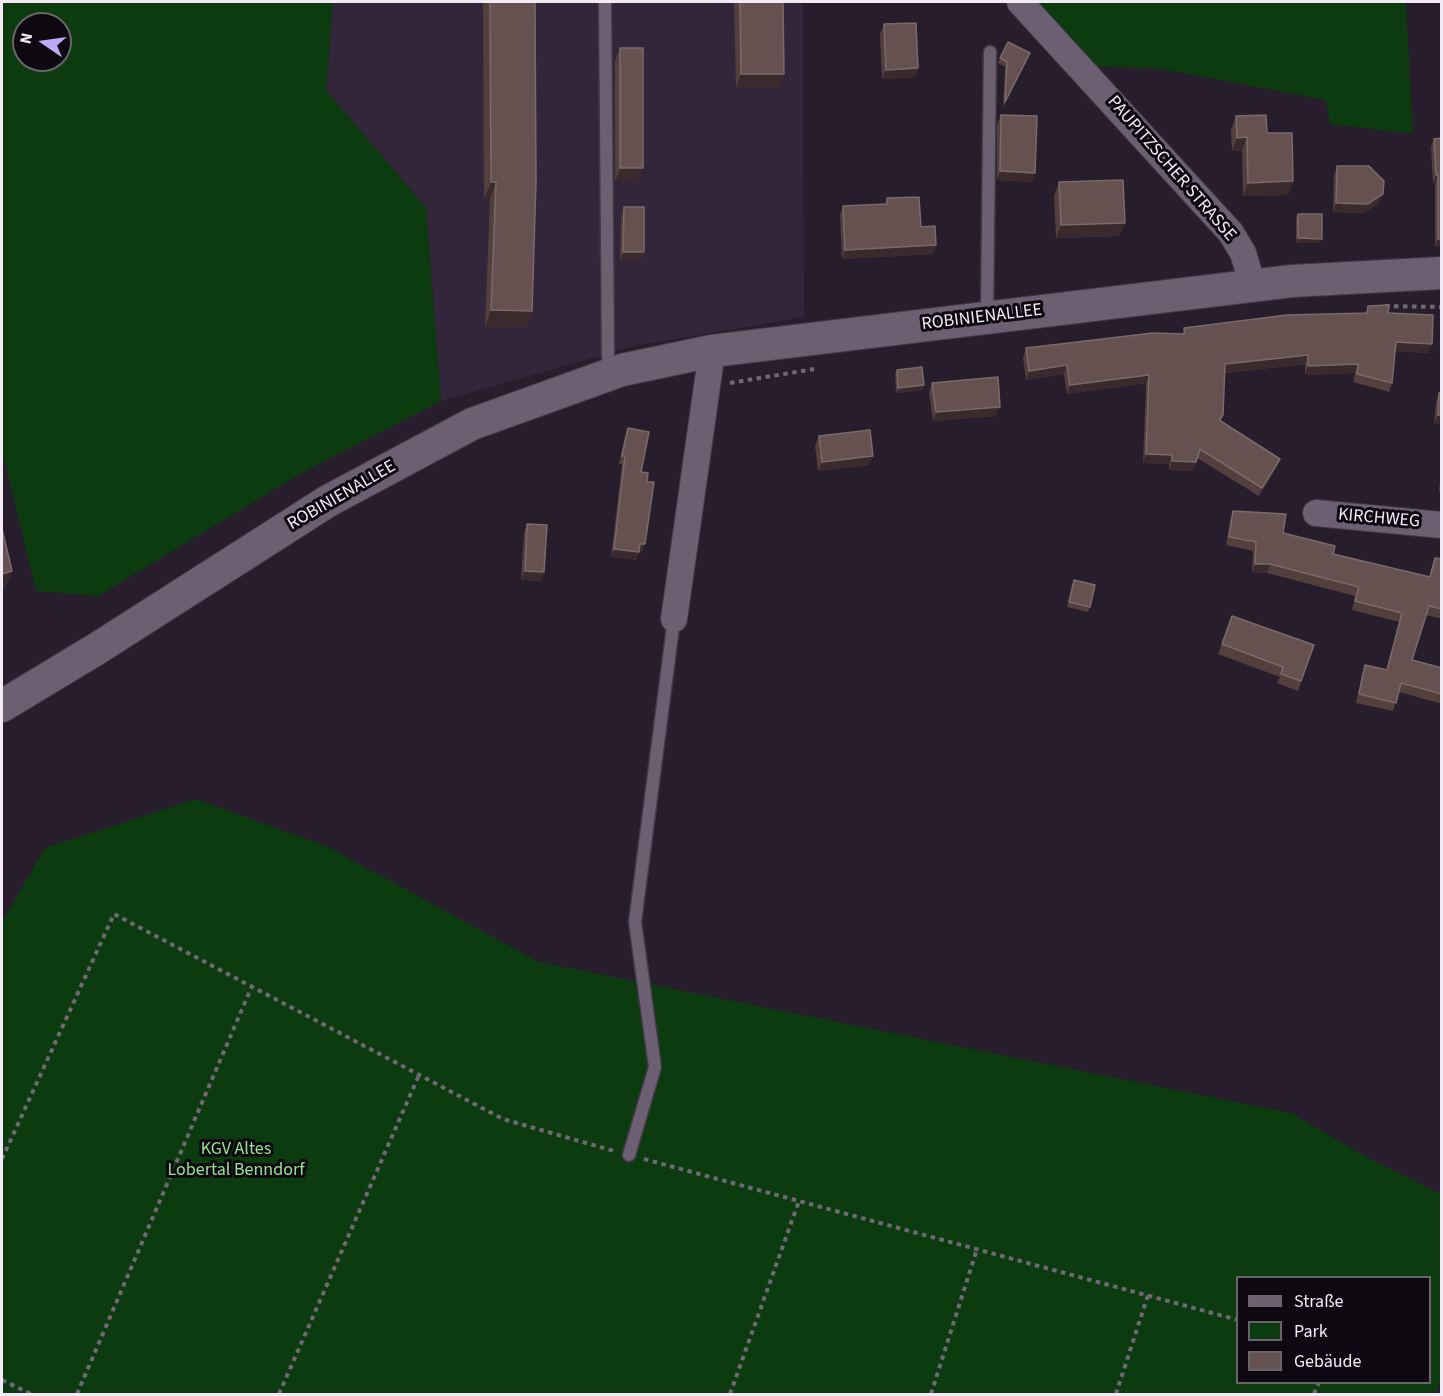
<!DOCTYPE html>
<html>
<head>
<meta charset="utf-8">
<style>
	body { margin:0 }
	#map { position:relative; width:1443px; height:1396px; overflow:hidden; background:#271d2d; font-family:"Source Sans 3",sans-serif }
	canvas { display:block }
	.frame { position:absolute; inset:0; border:3px solid #f2ebf6; pointer-events:none }
	.legend { position:absolute; left:1236px; top:1276px; width:195px; height:108px; box-sizing:border-box; background:#0e0910; border:2px solid #69636c; margin:0; padding:8px 10px; list-style:none; font-size:18px; color:#f2ebf6 }
	.legend li { display:flex; align-items:center; gap:12px; height:30px }
	.legend b { width:30px; border:2px solid #69636c }
	.north { position:absolute; left:12px; top:12px; width:60px; height:60px; box-sizing:border-box; background:#0e0910; border:2px solid #69636c; border-radius:50%; rotate:283deg; font-size:16px; font-weight:700; line-height:24px; text-align:center; color:#f2ebf6 }
	.north::after { content:''; display:block; margin:auto; width:21px; height:27px; background:#b9abf7; clip-path:polygon(50% 0,100% 100%,50% 72%,0 100%) }
</style>
</head>
<body>
<div id="map">
<canvas width="1443" height="1396"></canvas>
<div class="frame"></div>
<ul class="legend">
<li><b style="height:8px;background:#6b5f71"></b>Straße</li>
<li><b style="height:16px;background:#0b3b0e"></b>Park</li>
<li><b style="height:16px;background:#645150"></b>Gebäude</li>
</ul>
<div class="north">N</div>
</div>
<script>
const context = document.querySelector('canvas').getContext('2d');
context.lineJoin = 'round';
function paint(path, color) {
  context.fillStyle = color;
  context.fill(path, 'evenodd');
}
function toPath(rows) {
  const path = new Path2D();
  for (const r of rows) {
    path.moveTo(r[0], r[1]);
    for (let i = 2; i < r.length; i += 2) path.lineTo(r[i], r[i + 1]);
  }
  return path;
}
function strokePath(path, color, width, dash) {
  context.strokeStyle = color;
  context.lineWidth = width;
  context.lineCap = dash ? 'butt' : 'round';
  context.setLineDash(dash || []);
  context.stroke(path);
}
function label(font, color, halo, rows, align = 'center') {
  context.font = font + ' "Source Sans 3",sans-serif';
  context.lineWidth = 6;
  context.setLineDash([]);
  context.textBaseline = 'middle';
  context.strokeStyle = halo;
  context.fillStyle = color;
  for (const [text, x, y, turn = 0] of rows) {
    context.save();
    context.translate(x, y);
    context.rotate((+turn || 0) * Math.PI / 180);
    context.textAlign = isNaN(turn) ? turn : align;
    if (halo) context.strokeText(text, 0, 0);
    context.fillText(text, 0, 0);
    context.restore();
  }
}
paint(toPath([
	[333,2,803,2,804,317,635,346,441,401,426,208,326,90]
]), '#33253a');
paint(toPath([
	[2,2,333,2,326,90,426,208,441,401,300,474,98,596,36,591,4,457,2,457],
	[24,24,60,24,60,60,24,60],
	[1032,2,1406,2,1413,134,1330,124,1326,100,1162,69,1093,66],
	[196,799,326,846,539,962,1291,1113,1366,1157,1441,1194,1442,1375,1436,1394,2,1394,2,922,45,848],
	[1238,1278,1430,1278,1430,1382,1238,1382]
]), '#0b3b0e');
const service = toPath([
	[605,2,608,355,610,372],
	[987,317,990,52],
	[629,1155,655,1067,635,922,674,619]
]);
const minor = toPath([
	[1020,2,1231,233,1243,253,1253,286],
	[1316,513,1442,525],
	[674,619,712,351]
]);
const tertiary = toPath([
	[2,706,98,648,328,501,472,424,622,370,712,351,1292,281,1442,273]
]);
strokePath(service, '#423946', 15);
strokePath(minor, '#423946', 28);
strokePath(tertiary, '#423946', 34);
strokePath(toPath([
	[1385,306,1442,307],
	[730,383,814,369],
	[2,1159,114,914,503,1119,614,1151],
	[644,1159,1238,1320],
	[2,1380,31,1394],
	[77,1394,252,986],
	[279,1394,419,1075],
	[730,1394,799,1201],
	[931,1394,977,1249],
	[1116,1394,1148,1295],
	[1314,1394,1319,1382]
]), '#716876', 4, [4.5, 4.5]);
strokePath(service, '#6b5f71', 12);
strokePath(minor, '#6b5f71', 26);
strokePath(tertiary, '#6b5f71', 32);
paint(toPath([
	[483,2,535,2,532,311,526,328,485,327,490,199,484,199],
	[734,2,783,2,784,74,779,87,736,88],
	[884,24,918,68,915,77,882,79,880,34],
	[620,48,638,182,615,182,615,61],
	[1030,53,1028,58,1003,107,1005,67,998,63,1000,58],
	[1001,115,1032,182,997,180,997,124],
	[1236,116,1267,133,1293,181,1288,195,1243,196,1242,151,1232,151,1231,130],
	[1442,138,1442,247,1435,247,1435,183,1433,183,1431,147,1434,139],
	[1337,166,1379,203,1364,213,1333,212,1334,175],
	[1059,182,1120,236,1056,238,1054,196],
	[887,198,921,227,936,245,933,254,842,259,840,215,843,206,885,204],
	[624,207,644,252,641,261,620,261,621,216],
	[1298,214,1320,243,1296,243,1296,218],
	[1368,306,1388,313,1429,353,1395,351,1392,383,1389,392,1353,382,1355,373,1305,375,1305,364,1225,373,1223,415,1221,421,1280,459,1277,467,1259,496,1197,458,1193,471,1169,470,1169,464,1143,463,1146,383,1067,394,1064,374,1026,380,1023,357,1026,348,1182,334,1184,328,1366,313],
	[897,370,923,390,896,393,895,375],
	[932,383,996,416,933,421,929,392],
	[1439,393,1442,424,1434,424,1436,402],
	[628,428,641,472,647,482,642,553,639,552,636,560,611,557,622,464,619,464,625,436],
	[819,436,873,456,869,465,818,471,815,445],
	[1442,458,1442,492,1439,492],
	[1233,511,1333,554,1429,577,1435,558,1442,559,1442,619,1426,615,1412,660,1442,668,1442,704,1399,692,1393,711,1356,703,1362,674,1365,665,1387,670,1399,622,1352,610,1355,596,1267,573,1252,573,1253,551,1226,545,1230,520],
	[527,524,544,572,541,581,521,580,524,533],
	[1074,580,1090,607,1088,612,1067,607],
	[1232,616,1314,645,1298,691,1277,683,1280,677,1218,654]
]), '#533f3c');
paint(toPath([
	[918,68,915,77,882,79,886,70],
	[741,74,784,74,779,87,736,88],
	[1247,137,1242,151,1232,151,1237,138],
	[620,168,643,168,638,182,615,182],
	[1000,171,1035,173,1032,182,997,180],
	[1438,174,1435,183,1433,183,1436,175],
	[1293,181,1288,195,1243,196,1248,183],
	[491,182,496,182,490,199,484,199],
	[1383,194,1379,203,1364,213,1333,212,1336,203],
	[1125,223,1120,236,1056,238,1061,225],
	[1298,238,1322,239,1320,243,1296,243],
	[1438,239,1442,239,1442,247,1435,247],
	[936,245,933,254,842,259,845,250],
	[623,252,644,252,641,261,620,261],
	[491,310,532,311,526,328,485,327],
	[1396,342,1432,344,1429,353,1393,351],
	[1308,355,1305,364,1222,373,1225,364],
	[1358,364,1355,373,1305,375,1308,366],
	[1067,365,1064,374,1026,380,1029,371],
	[1149,375,1146,383,1067,394,1070,385],
	[924,385,923,390,896,393,898,388],
	[1000,407,996,416,933,421,936,412],
	[1438,415,1442,415,1442,424,1434,424],
	[1146,454,1172,455,1169,464,1143,463],
	[873,456,869,465,818,471,822,462],
	[1280,459,1277,467,1259,496,1262,488],
	[1172,461,1196,462,1193,471,1169,470],
	[640,544,645,544,642,553,639,552,636,560,611,557,614,549],
	[1255,564,1270,564,1267,573,1252,573],
	[12,571,5,589,2,590,2,574],
	[525,571,544,572,541,581,521,580]
]), '#3a2a2e');
const building = toPath([
	[490,2,535,2,536,182,532,311,491,310,496,182,491,182,490,2],
	[740,2,783,2,784,74,741,74,740,2],
	[916,23,918,68,886,70,884,24,916,23],
	[1008,42,1030,53,1005,102,1007,62,1000,58,1008,42],
	[620,48,643,48,643,168,620,168,620,48],
	[1001,115,1037,116,1035,173,1000,171,1001,115],
	[1266,115,1267,133,1292,133,1293,181,1248,183,1247,137,1237,138,1236,116,1266,115],
	[1442,138,1442,239,1438,239,1438,174,1436,175,1434,139,1442,138],
	[1337,166,1369,166,1384,181,1383,194,1368,204,1336,203,1337,166],
	[1123,180,1125,223,1061,225,1059,182,1123,180],
	[919,197,921,227,935,226,936,245,845,250,843,206,887,204,887,198,919,197],
	[624,207,644,207,644,252,623,252,624,207],
	[1298,214,1322,214,1322,239,1298,238,1298,214],
	[1389,305,1388,313,1433,315,1432,344,1396,342,1392,383,1357,374,1358,364,1308,366,1308,355,1225,364,1223,415,1219,420,1280,459,1262,488,1200,449,1196,462,1172,461,1172,455,1146,454,1149,375,1070,385,1067,365,1029,371,1026,348,1153,333,1185,334,1184,328,1287,315,1367,313,1368,306,1389,305],
	[922,367,924,385,898,388,897,370,922,367],
	[998,377,1000,407,936,412,932,383,998,377],
	[1439,393,1442,393,1442,415,1438,415,1439,393],
	[628,428,649,432,641,472,648,473,647,482,654,482,645,544,640,544,639,552,614,549,625,456,622,456,628,428],
	[870,430,873,456,822,462,819,436,870,430],
	[1233,511,1286,514,1283,533,1335,546,1333,554,1430,577,1435,558,1442,559,1442,609,1429,606,1412,660,1442,668,1442,694,1401,683,1396,703,1359,694,1365,665,1387,670,1402,613,1355,601,1359,587,1270,564,1255,564,1256,542,1229,537,1233,511],
	[527,524,547,525,544,572,525,571,527,524],
	[2,529,12,571,2,574,2,529],
	[1074,580,1095,585,1090,607,1069,602,1074,580],
	[1232,616,1314,645,1301,681,1281,674,1283,667,1222,644,1232,616]
]);
paint(building, '#645150');
strokePath(building, '#7a6a6a', 1.5);
label('18px', '#f2ebf6', '#0e0910', [
	["PAUPITZSCHER STRASSE",1171,169,49],
	["ROBINIENALLEE",982,318,-7],
	["ROBINIENALLEE",342,496,-30],
	["KIRCHWEG",1379,519,5]
]);
label('18px', '#95e293', '#0e0910', [
	["KGV Altes",236,1150],
	["Lobertal Benndorf",236,1171]
]);
</script>
</body>
</html>
